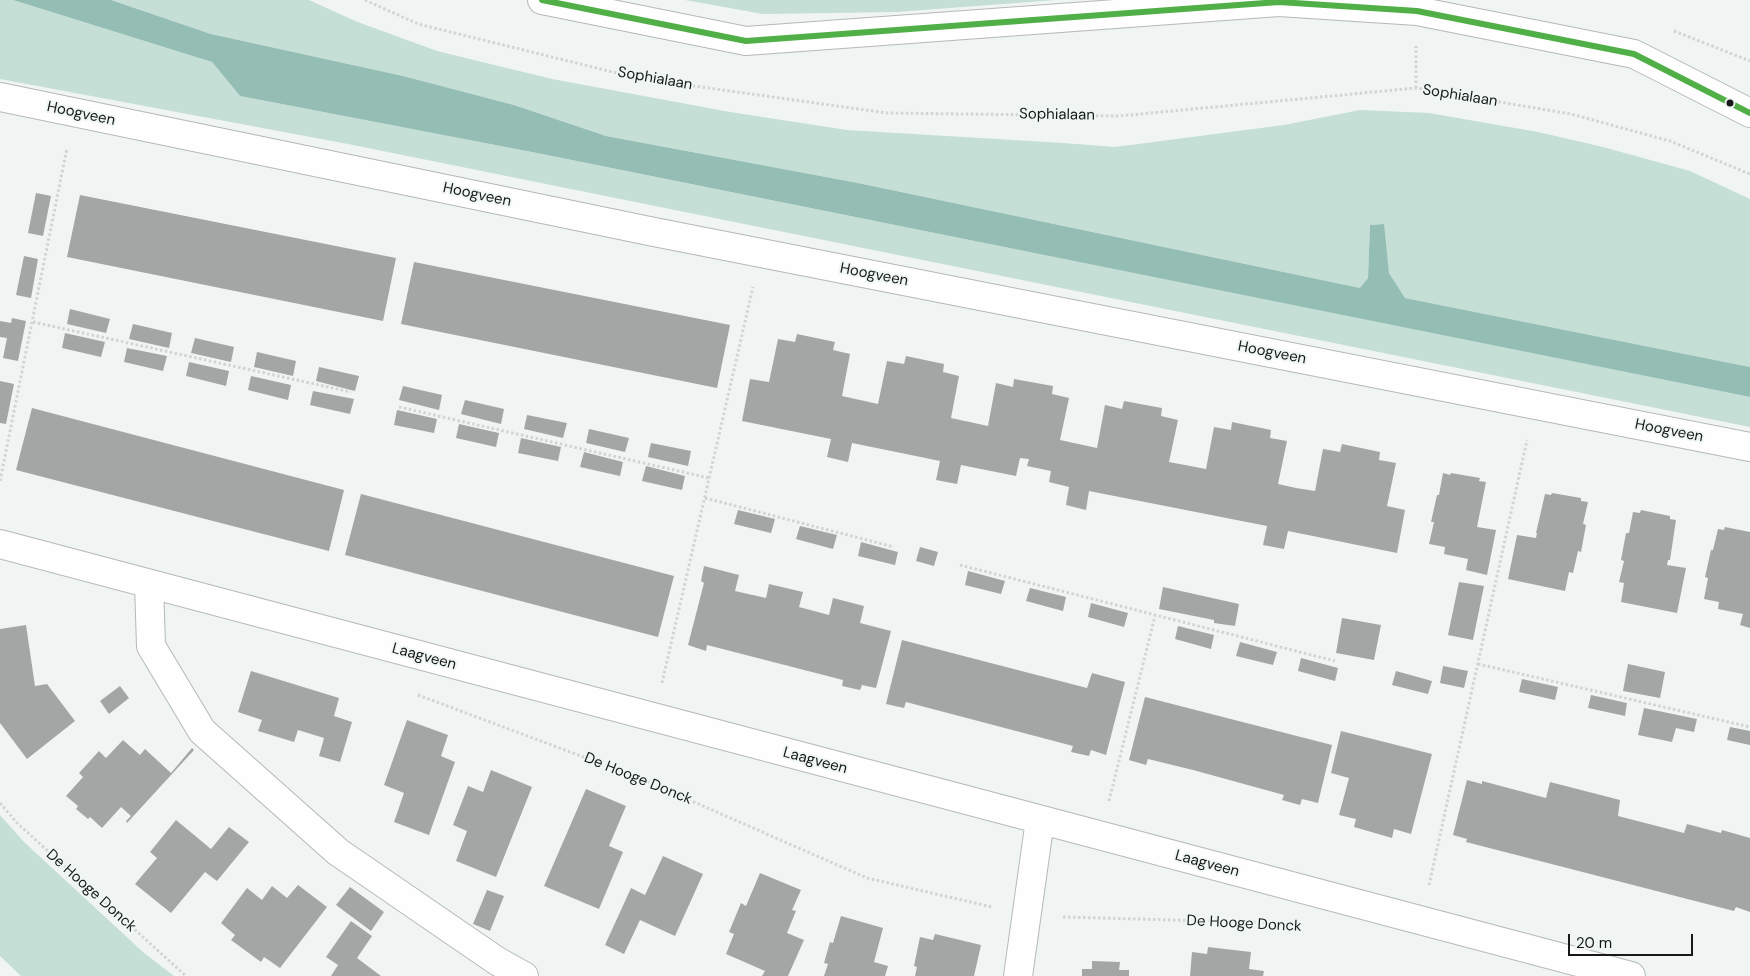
<!DOCTYPE html>
<html>
<head>
<meta charset="utf-8">
<style>
	body { margin:0 }
	#map { position:relative; width:1750px; height:976px; overflow:hidden; background:#f0f5f3; font-family:"DM Sans",sans-serif }
	canvas { display:block }
	.scale { position:absolute; left:1568px; top:934px; width:125px; height:22px; box-sizing:border-box; border:2px solid #171919; border-top:0; padding-left:6px; font-size:15px; line-height:18px; white-space:nowrap; color:#171919; -webkit-text-stroke:4px #eff6f4; paint-order:stroke }
</style>
</head>
<body>
<div id="map">
<canvas width="1750" height="976"></canvas>
<div class="scale">20 m</div>
</div>
<script>
const context = document.querySelector('canvas').getContext('2d');
context.lineJoin = 'round';
function paint(path, color) {
  context.fillStyle = color;
  context.fill(path, 'evenodd');
}
function toPath(rows) {
  const path = new Path2D();
  for (const r of rows) {
    path.moveTo(r[0], r[1]);
    for (let i = 2; i < r.length; i += 2) path.lineTo(r[i], r[i + 1]);
  }
  return path;
}
function strokePath(path, color, width, dash) {
  context.strokeStyle = color;
  context.lineWidth = width;
  context.lineCap = dash ? 'butt' : 'round';
  context.setLineDash(dash || []);
  context.stroke(path);
}
function drawText(font, color, halo, rows, align = 'center') {
  context.font = font + ' "DM Sans",sans-serif';
  context.lineWidth = 4;
  context.setLineDash([]);
  context.textBaseline = 'middle';
  context.strokeStyle = halo;
  context.fillStyle = color;
  for (const [text, x, y, turn = 0] of rows) {
    context.save();
    context.translate(x, y);
    context.rotate((+turn || 0) * Math.PI / 180);
    context.textAlign = isNaN(turn) ? turn : align;
    if (halo) context.strokeText(text, 0, 0);
    context.fillText(text, 0, 0);
    context.restore();
  }
}
const green = toPath([
	[0,0,13,0,212,62,240,96,537,153,1750,397,1750,427,348,144,0,79],
	[111,0,309,0,355,21,437,51,552,79,730,112,847,130,1063,143,1115,147,1284,125,1360,110,1429,113,1538,132,1603,147,1690,171,1750,199,1750,367,1405,298,1389,273,1383,224,1370,225,1368,278,1360,288,858,183,606,136,514,105,403,76,211,34],
	[685,0,1056,0,897,12,763,14],
	[0,815,24,842,143,952,174,976,21,976,0,956]
]);
const water = toPath([
	[13,0,111,0,211,34,403,76,514,105,606,136,858,183,1360,288,1368,278,1370,225,1384,224,1389,273,1405,298,1750,367,1750,397,537,153,240,96,212,62]
]);
const building = toPath([
	[36,193,51,196,43,236,28,233],
	[80,195,396,258,383,321,67,257],
	[24,256,38,259,31,298,16,295],
	[414,262,730,325,717,388,401,324],
	[70,309,110,319,106,333,67,324],
	[12,318,26,321,18,361,3,358,7,338,0,337,0,321,11,323],
	[133,324,172,333,169,348,129,339],
	[65,333,105,342,101,357,62,348],
	[797,334,835,342,833,350,850,354,842,396,878,404,887,361,904,364,906,356,944,364,943,372,959,376,951,418,988,426,996,383,1013,387,1014,379,1053,386,1052,394,1069,398,1060,440,1097,448,1105,405,1122,409,1124,401,1162,408,1161,416,1178,420,1169,462,1206,469,1214,427,1231,430,1232,422,1271,430,1270,438,1287,441,1278,484,1296,488,1315,491,1323,449,1340,452,1342,444,1380,452,1379,460,1396,463,1387,506,1405,510,1397,553,1288,531,1284,549,1263,545,1267,526,1089,491,1086,510,1066,505,1069,487,1049,482,1051,471,1027,466,1029,459,1020,458,1016,476,961,465,957,484,936,480,940,461,906,454,852,443,848,462,827,457,831,439,742,421,750,379,769,382,778,339,795,342],
	[195,338,234,347,231,362,191,353],
	[127,348,167,356,163,371,124,362],
	[257,352,296,361,293,376,254,367],
	[189,362,229,371,226,386,186,376],
	[319,367,359,376,355,391,316,381],
	[251,376,291,385,288,400,248,390],
	[0,381,14,384,6,424,0,423],
	[403,386,442,395,439,410,399,400],
	[313,391,354,399,350,414,310,405],
	[465,400,504,409,501,424,461,414],
	[32,408,344,490,329,551,16,470],
	[397,410,437,419,434,433,394,425],
	[527,415,567,423,563,438,524,429],
	[459,424,499,433,496,447,456,438],
	[589,429,629,438,625,452,586,443],
	[521,438,561,447,558,461,518,453],
	[651,443,691,451,688,466,648,457],
	[584,452,623,462,620,476,580,467],
	[646,466,685,476,682,490,642,481],
	[1443,473,1450,475,1451,473,1480,478,1479,481,1486,482,1477,527,1496,530,1487,575,1466,570,1468,559,1444,554,1445,547,1429,544,1434,522,1431,522,1437,495,1439,495],
	[1552,493,1581,498,1581,501,1588,502,1583,524,1586,525,1581,552,1578,551,1573,573,1569,572,1565,591,1508,579,1517,535,1536,538,1537,533,1536,533,1545,494,1551,495],
	[361,494,674,576,658,637,345,555],
	[738,510,775,519,771,533,734,524],
	[1641,510,1670,516,1670,519,1676,520,1670,560,1668,560,1667,565,1686,568,1677,613,1621,602,1624,583,1619,582,1624,561,1621,560,1626,533,1629,533,1633,512,1640,513],
	[800,526,837,535,833,549,796,539],
	[1725,527,1750,532,1750,628,1740,625,1743,614,1718,609,1719,602,1704,599,1708,578,1705,577,1711,550,1713,550,1718,529,1724,530],
	[861,542,898,552,895,565,858,556],
	[920,547,938,552,934,566,916,561],
	[704,566,739,575,735,591,766,598,769,584,803,592,799,607,829,615,833,598,864,606,860,623,891,631,876,688,862,685,860,690,842,686,843,680,707,645,706,651,688,645,704,583,701,581],
	[968,571,1005,581,1001,594,965,585],
	[1459,582,1484,586,1473,640,1448,635],
	[1163,587,1239,604,1235,626,1214,623,1214,620,1159,609],
	[1030,588,1066,597,1063,611,1026,601],
	[1091,603,1128,613,1124,627,1088,617],
	[1342,618,1381,625,1374,660,1336,653],
	[26,625,35,686,47,684,75,721,27,759,0,723,0,629],
	[1178,626,1214,635,1211,649,1175,639],
	[902,640,1087,688,1092,673,1125,682,1106,755,1091,750,1089,756,1071,752,1073,746,906,702,904,708,886,704],
	[1240,642,1277,652,1273,665,1236,656],
	[1301,658,1338,668,1335,681,1298,671],
	[1628,664,1665,672,1660,698,1623,691],
	[1443,666,1468,671,1464,688,1440,683],
	[251,671,339,698,334,716,352,722,340,762,319,756,324,738,298,730,294,742,258,731,262,720,238,712],
	[1396,671,1432,681,1428,694,1392,685],
	[1522,679,1558,687,1555,700,1519,692],
	[120,686,129,698,109,714,100,701],
	[1591,695,1627,703,1625,716,1588,708],
	[1145,697,1332,745,1318,803,1302,799,1300,805,1282,800,1284,795,1193,770,1148,759,1146,765,1129,760],
	[1644,708,1697,719,1694,732,1676,728,1672,742,1638,735],
	[407,720,448,735,441,756,455,762,429,835,394,822,404,793,384,785],
	[1730,727,1750,731,1750,745,1727,740],
	[1341,731,1432,754,1411,834,1394,829,1392,838,1354,827,1356,819,1339,815,1349,778,1331,773],
	[123,740,140,755,145,749,171,773,192,748,194,750,127,823,126,821,131,816,121,807,102,828,90,817,88,819,76,809,78,806,66,796,83,777,79,773,99,751,106,758],
	[491,770,532,787,496,877,456,861,467,831,453,825,468,786,483,792],
	[1467,780,1482,784,1482,781,1546,798,1550,782,1620,800,1618,816,1684,833,1687,824,1721,833,1722,830,1750,838,1750,912,1736,907,1734,911,1466,842,1467,839,1453,835],
	[586,789,626,806,609,846,623,852,599,909,544,886],
	[176,820,211,849,229,827,249,842,217,881,205,872,171,913,135,884,157,858,150,852],
	[663,856,703,874,675,936,640,920,624,954,605,945,631,888,645,895],
	[760,873,801,890,792,910,796,911,787,933,804,940,788,976,762,976,765,971,726,954,734,934,729,932,741,903,746,906],
	[298,885,327,907,280,968,264,957,261,962,231,940,235,935,221,923,247,888,262,900,272,886,287,898],
	[350,887,384,912,371,931,336,905],
	[487,890,504,896,490,931,473,924],
	[841,916,883,928,874,962,888,966,885,976,824,976,828,964,824,963,830,942,833,943],
	[351,921,372,936,357,958,381,976,331,976,338,965,326,957],
	[935,934,981,945,974,976,915,976,917,967,914,966,920,937,933,940],
	[1208,947,1251,952,1249,969,1264,971,1263,976,1190,976,1192,952,1207,954],
	[1092,961,1120,962,1119,970,1129,970,1129,976,1082,976,1082,969,1092,969]
]);
const path = toPath([
	[365,0,418,24,637,78,887,113,1119,116,1416,88,1571,114,1670,141,1750,174],
	[1674,31,1750,61],
	[1416,88,1416,46],
	[33,322,351,392],
	[399,407,709,478],
	[0,481,67,148],
	[705,498,894,547],
	[960,565,1335,661],
	[1478,664,1750,727],
	[662,683,753,287],
	[418,695,637,777,867,878,992,907],
	[1109,801,1155,616],
	[0,803,17,823,186,976],
	[1429,885,1527,440],
	[1063,917,1284,923]
]);
const minor = toPath([
	[542,0,746,41,1279,2,1417,11,1634,54,1750,113],
	[0,97,654,232,1750,447],
	[0,544,1631,976],
	[149,584,151,646,202,731,338,852,497,961,524,976],
	[1018,976,1040,820]
]);
const bus1 = toPath([
	[542,0,746,41,1279,2,1417,11,1634,54,1750,113]
]);
const markers = [
	[1730,103,4.5,"#171919"]
];
const streetNames = [
	["Sophialaan",655,79,10],
	["Sophialaan",1460,96,9],
	["Hoogveen",81,114,12],
	["Sophialaan",1057,115,1],
	["Hoogveen",477,195,12],
	["Hoogveen",874,275,11],
	["Hoogveen",1272,353,11],
	["Hoogveen",1669,431,11],
	["Laagveen",424,657,15],
	["Laagveen",815,761,15],
	["De Hooge Donck",638,779,22],
	["Laagveen",1207,864,15],
	["De Hooge Donck",91,891,42],
	["De Hooge Donck",1244,924,3]
];
paint(green, '#c5ded6');
paint(water, '#94beb3');
paint(building, '#a3a6a5');
strokePath(minor, '#b5b8b7', 30);
strokePath(path, '#d2d3d3', 3, [2.5, 2.5]);
strokePath(minor, '#fdfefd', 28);
strokePath(bus1, '#50af46', 6);
for (const [x, y, r, color] of markers) {
  const dot = new Path2D();
  dot.arc(x, y, r, 0, 2 * Math.PI);
  context.fillStyle = color;
  context.fill(dot);
  strokePath(dot, '#eff6f4', 2);
}
drawText('15px', '#171919', '#eff6f4', streetNames);
</script>
</body>
</html>
